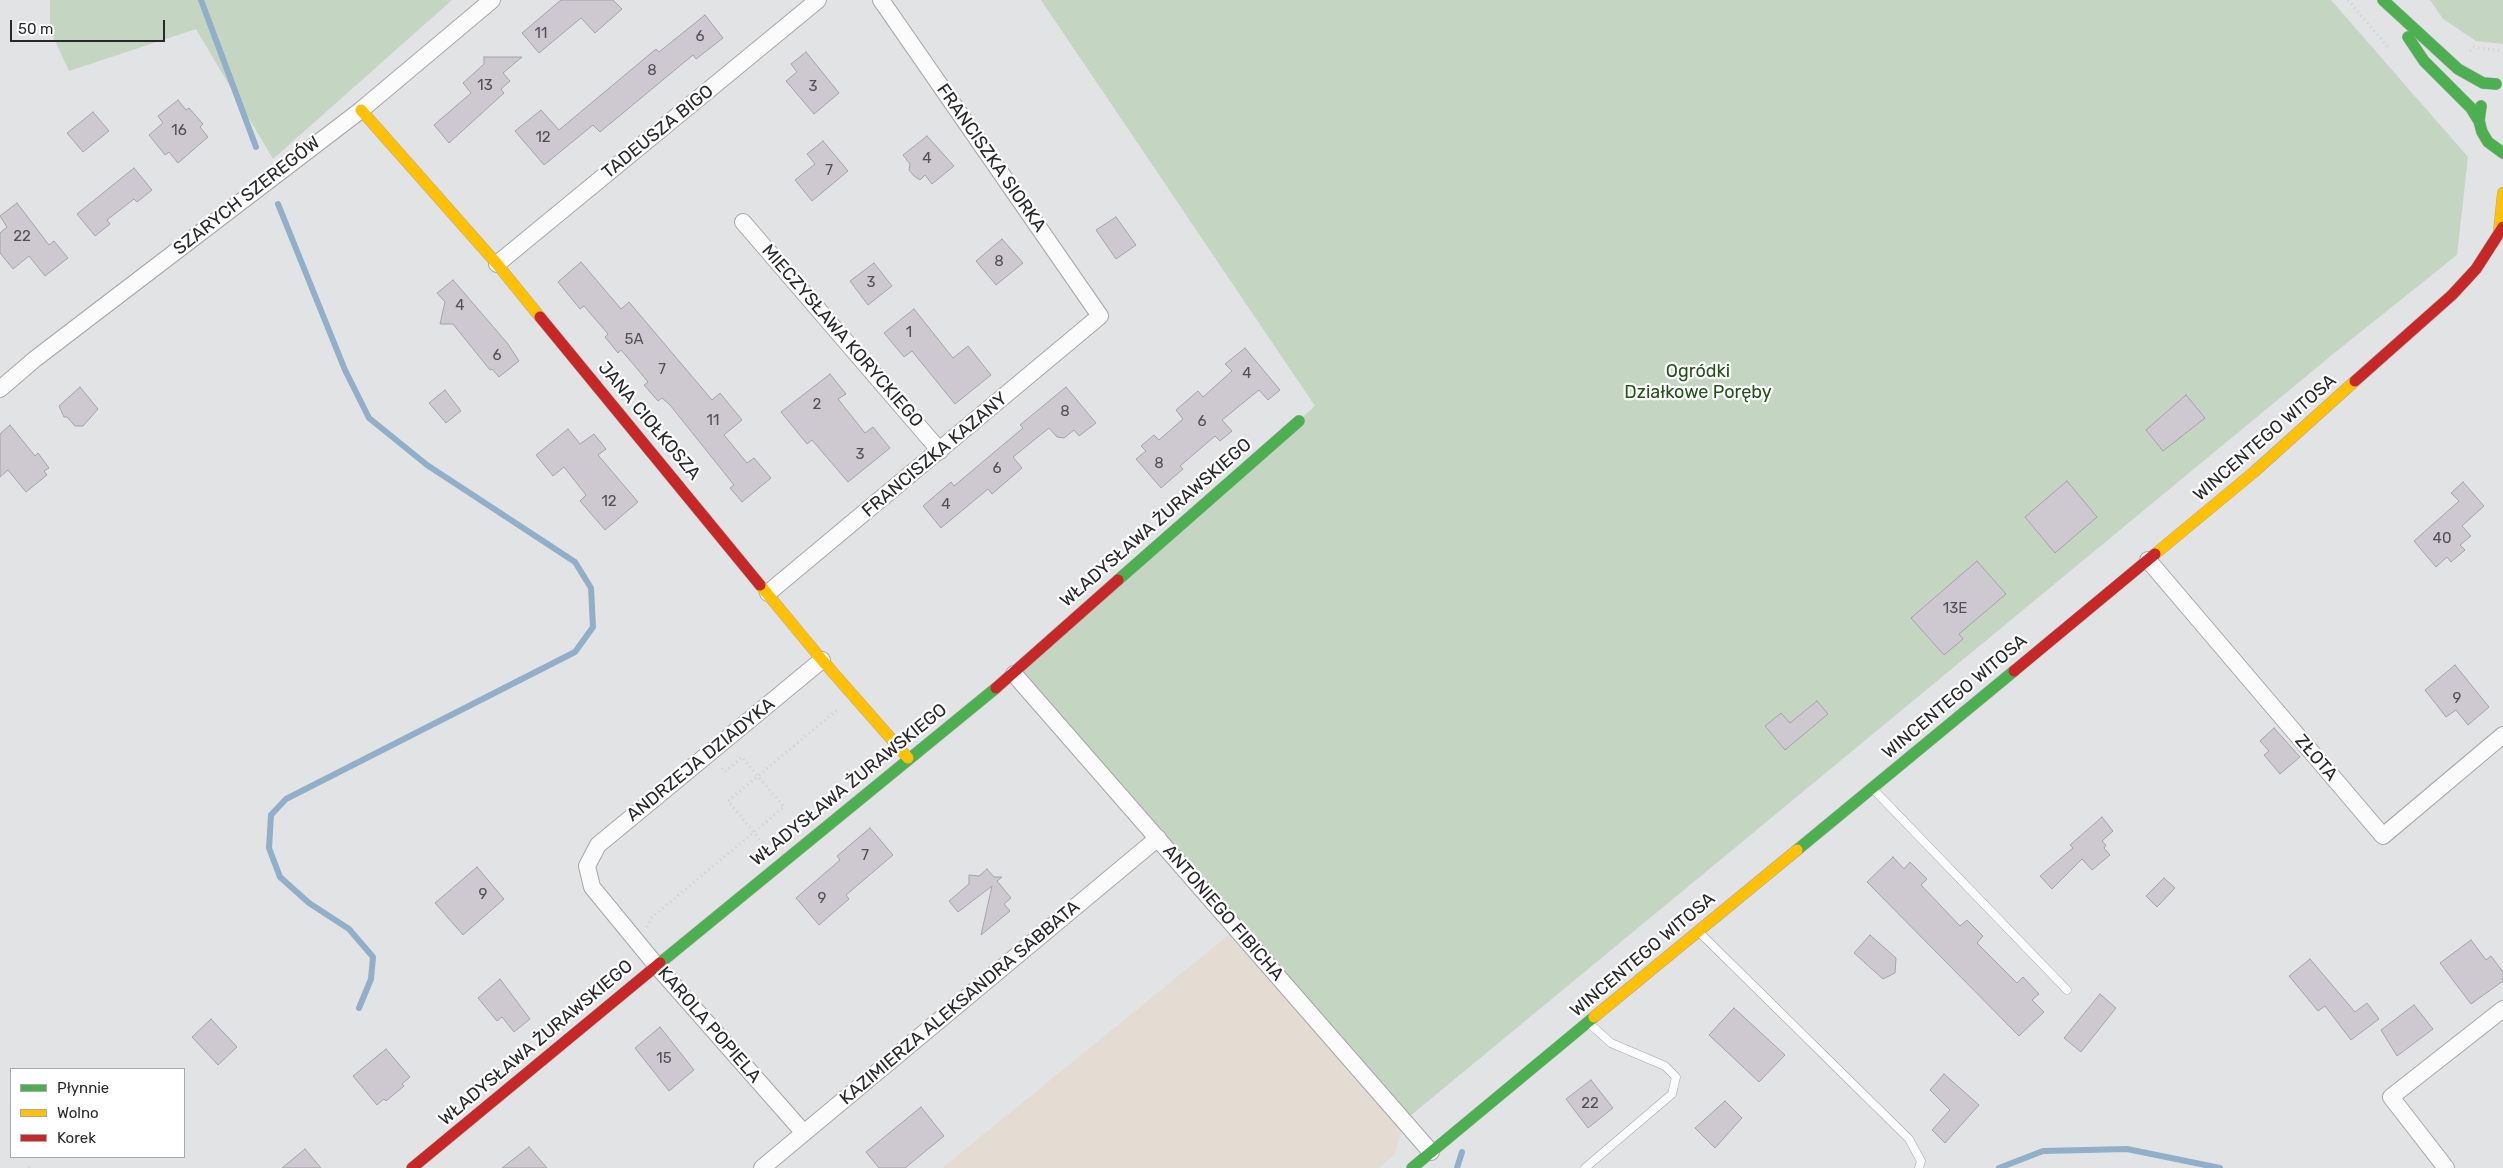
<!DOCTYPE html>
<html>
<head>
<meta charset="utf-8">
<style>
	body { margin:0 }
	#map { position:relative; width:2503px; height:1168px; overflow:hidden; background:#e2e3e5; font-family:Rubik,sans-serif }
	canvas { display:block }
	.legend { position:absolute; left:10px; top:1068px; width:175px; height:90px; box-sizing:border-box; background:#fff; border:1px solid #a9a9aa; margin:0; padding:6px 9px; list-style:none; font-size:15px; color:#28282a }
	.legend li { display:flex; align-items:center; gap:10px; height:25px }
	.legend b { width:25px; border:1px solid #a9a9aa }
	.scale { position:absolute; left:10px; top:20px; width:155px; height:22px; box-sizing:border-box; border:2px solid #28282a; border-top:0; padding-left:6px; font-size:15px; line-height:18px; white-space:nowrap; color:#28282a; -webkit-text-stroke:4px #fff; paint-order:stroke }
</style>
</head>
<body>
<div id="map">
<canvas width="2503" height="1168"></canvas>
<ul class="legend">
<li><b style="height:6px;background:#4caf50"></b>Płynnie</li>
<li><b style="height:6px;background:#ffc107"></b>Wolno</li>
<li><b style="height:6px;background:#c62828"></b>Korek</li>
</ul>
<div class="scale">50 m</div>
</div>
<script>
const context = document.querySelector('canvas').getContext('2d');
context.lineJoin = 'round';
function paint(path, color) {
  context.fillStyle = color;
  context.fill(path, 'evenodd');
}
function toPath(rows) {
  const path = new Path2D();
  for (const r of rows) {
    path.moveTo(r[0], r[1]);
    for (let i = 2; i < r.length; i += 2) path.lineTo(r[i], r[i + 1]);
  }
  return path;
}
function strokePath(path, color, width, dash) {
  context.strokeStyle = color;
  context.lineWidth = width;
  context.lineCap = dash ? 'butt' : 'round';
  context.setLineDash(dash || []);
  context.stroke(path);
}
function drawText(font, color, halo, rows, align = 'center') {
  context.font = font + ' Rubik,sans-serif';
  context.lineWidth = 4.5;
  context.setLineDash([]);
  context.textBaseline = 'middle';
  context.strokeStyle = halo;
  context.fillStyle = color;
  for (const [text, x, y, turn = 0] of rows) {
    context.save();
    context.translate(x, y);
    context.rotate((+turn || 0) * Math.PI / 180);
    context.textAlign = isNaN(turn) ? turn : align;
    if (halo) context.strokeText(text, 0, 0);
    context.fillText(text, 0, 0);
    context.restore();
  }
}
const industrial = toPath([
	[1236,929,1404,1121,1395,1154,1379,1168,942,1168]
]);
const green = toPath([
	[50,0,452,0,273,159,196,29,69,71,50,30],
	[1041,0,2331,0,2468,157,2457,255,2338,350,1404,1121,1014,674,1315,406],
	[2430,0,2503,0,2503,44,2476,41,2443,19]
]);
const stream = toPath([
	[201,0,256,147],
	[278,204,345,370,369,418,427,465,575,562,591,588,593,627,575,652,286,799,271,815,269,848,280,877,309,903,349,929,373,957,371,979,359,1008],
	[1457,1168,1462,1152],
	[1999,1168,2043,1151,2127,1149,2220,1168]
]);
const building = toPath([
	[561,0,613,0,622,9,595,33,581,18,539,53,522,33,561,0],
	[705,15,723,38,696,59,693,55,600,132,593,125,544,165,515,131,541,110,559,130,656,49,659,52,705,15],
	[806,52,839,93,814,114,786,81,797,72,791,64,806,52],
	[484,57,522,57,503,73,510,81,501,89,504,93,449,143,434,125,471,93,463,83,484,64,484,57],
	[178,100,186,110,189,108,203,124,200,127,208,137,178,163,169,152,165,155,149,135,163,123,158,116,178,100],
	[93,112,109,131,83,152,67,133,93,112],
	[927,136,954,166,932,184,925,175,920,180,914,176,909,170,910,164,903,155,927,136],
	[823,141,848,171,812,201,795,180,815,164,807,154,823,141],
	[134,168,152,190,137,202,134,199,107,220,110,224,95,236,77,214,134,168],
	[17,203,49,245,54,241,68,258,45,276,29,256,13,269,0,253,0,233,7,227,0,216,17,203],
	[1116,217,1136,245,1116,259,1096,230,1116,217],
	[1002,239,1023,263,996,285,976,261,1002,239],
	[581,262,621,309,629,302,712,400,720,393,742,420,724,435,747,463,754,458,771,478,742,502,730,488,734,485,670,405,662,398,658,401,644,385,648,382,634,365,621,350,618,353,605,337,608,334,584,306,580,309,558,282,581,262],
	[874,263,892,286,868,305,850,281,874,263],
	[453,280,508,344,519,361,499,377,492,369,490,370,453,324,440,324,445,302,437,293,453,280],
	[914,309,953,358,968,346,991,375,955,404,912,351,904,357,884,333,914,309],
	[1245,348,1280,390,1268,400,1259,390,1222,420,1232,431,1220,441,1215,436,1180,466,1183,469,1161,488,1136,459,1146,451,1141,446,1154,435,1159,440,1183,419,1176,410,1198,391,1203,397,1232,371,1225,364,1245,348],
	[830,374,846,394,838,399,865,433,873,427,890,448,848,482,812,440,807,444,781,412,830,374],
	[80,387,98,409,83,426,75,426,67,417,64,417,59,406,80,387],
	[1066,387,1096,423,1079,436,1074,430,1064,438,1057,437,1049,428,1013,457,1022,468,992,494,988,489,941,528,923,506,951,482,954,486,1023,428,1020,425,1066,387],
	[445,390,461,411,446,423,429,403,445,390],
	[2186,395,2205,418,2163,451,2146,430,2186,395],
	[10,425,35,456,38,453,49,468,44,471,47,475,26,492,8,470,0,477,0,434,10,425],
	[568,429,580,444,594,434,606,449,598,455,638,502,605,530,580,501,586,495,564,467,553,476,536,455,568,429],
	[2067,481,2097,517,2055,553,2025,517,2067,481],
	[2463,482,2484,506,2462,526,2471,536,2460,545,2465,550,2451,562,2447,557,2436,567,2414,541,2459,501,2451,493,2463,482],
	[1977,561,2006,594,1959,634,1963,639,1944,655,1911,618,1977,561],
	[2455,665,2489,707,2468,725,2456,710,2446,717,2425,690,2455,665],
	[1817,701,1828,714,1785,750,1765,726,1781,713,1790,723,1817,701],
	[2274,728,2300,757,2280,774,2264,755,2269,751,2260,741,2274,728],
	[2102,817,2113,831,2102,841,2106,845,2104,848,2110,855,2092,870,2082,859,2052,889,2040,876,2073,848,2070,845,2102,817],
	[870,828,893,855,846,895,849,899,819,925,796,898,840,860,837,856,870,828],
	[1893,857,1904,869,1910,862,1927,879,1921,885,1960,926,1967,920,1983,936,1977,943,2017,983,2023,977,2039,994,2032,1000,2044,1012,2019,1036,1867,882,1893,857],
	[477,867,504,899,463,935,435,903,477,867],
	[987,869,994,877,1002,877,997,881,1011,898,1004,904,1010,911,981,935,992,886,958,912,949,901,969,884,969,875,979,876,987,869],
	[2164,878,2175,888,2157,907,2146,896,2164,878],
	[1870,935,1896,958,1895,973,1883,979,1854,953,1870,935],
	[2471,940,2486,960,2491,956,2503,972,2503,981,2471,1004,2440,963,2471,940],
	[2310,959,2355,1012,2367,1003,2379,1019,2351,1040,2325,1006,2318,1011,2289,976,2310,959],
	[500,979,530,1019,514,1032,502,1017,497,1021,478,998,500,979],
	[2100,994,2116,1008,2081,1052,2064,1038,2100,994],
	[2414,1005,2433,1029,2397,1056,2381,1030,2414,1005],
	[1734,1008,1785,1055,1759,1082,1709,1035,1734,1008],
	[211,1019,237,1047,218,1065,192,1037,211,1019],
	[660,1027,694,1070,669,1091,635,1048,660,1027],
	[386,1049,410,1077,402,1084,404,1086,386,1101,384,1099,377,1105,353,1076,386,1049],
	[1944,1074,1979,1105,1945,1143,1932,1130,1950,1110,1930,1090,1944,1074],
	[1591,1080,1613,1108,1588,1128,1566,1099,1591,1080],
	[1725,1101,1742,1118,1715,1148,1695,1128,1725,1101],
	[921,1107,944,1136,905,1168,879,1168,866,1152,921,1107],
	[529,1147,547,1168,502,1168,529,1147],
	[305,1149,321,1168,282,1168,305,1149]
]);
const path = toPath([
	[2348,0,2388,47],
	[2470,51,2474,47,2503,51],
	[766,847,728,801,837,710],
	[647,927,651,918,784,807,742,757,725,772,721,767],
	[29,1167,30,1168]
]);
const lane = toPath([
	[1874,790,2067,990],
	[1700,933,1909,1139,1921,1161,1919,1168],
	[1585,1168,1672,1094,1676,1077,1665,1066,1611,1043,1590,1024]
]);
const street = toPath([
	[743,222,940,451],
	[497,264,818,0],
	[0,389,35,359,361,110,492,0],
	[2148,560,2383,836,2503,735],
	[768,593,1100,316,881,0],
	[1014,674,1431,1152],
	[804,1133,656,965,592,887,587,866,598,845,822,660],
	[762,1168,1158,838],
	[2446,1168,2391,1097,2503,1009]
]);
const fast = toPath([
	[2383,0,2458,69,2483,83,2496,84],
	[2408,37,2424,61,2471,108,2479,121],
	[2481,106,2479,121,2482,132,2488,142,2503,153],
	[1118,580,1299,421],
	[1797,850,2014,671],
	[660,963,996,688],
	[1412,1168,1594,1017]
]);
const slow = toPath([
	[361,110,497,264,540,317],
	[2499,232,2503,193],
	[2155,554,2254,472,2355,381],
	[760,585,822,660,908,758],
	[1594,1017,1797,850]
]);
const jam = toPath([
	[540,317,760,585],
	[2355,381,2452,295,2476,269,2503,227],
	[2014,671,2155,554],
	[996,688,1118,580],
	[412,1168,660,963]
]);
const numberNames = [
	["11",541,34],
	["6",700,37],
	["8",652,71],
	["13",485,86],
	["3",813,87],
	["16",179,131],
	["12",543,138],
	["4",927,159],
	["7",829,171],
	["22",22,237],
	["8",999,262],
	["3",871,283],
	["4",460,306],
	["1",909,333],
	["5A",634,340],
	["6",497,356],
	["7",662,370],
	["4",1247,374],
	["2",817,405],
	["8",1065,412],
	["11",713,421],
	["6",1202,422],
	["3",860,455],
	["8",1159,464],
	["6",997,469],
	["12",609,502],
	["4",946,505],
	["40",2442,539],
	["13E",1955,609],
	["9",2457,699],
	["7",865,856],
	["9",483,895],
	["9",822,899],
	["15",664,1059],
	["22",1590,1104]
];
const streetNames = [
	["TADEUSZA BIGO",658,132,-39],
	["FRANCISZKA SIORKA",991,158,55],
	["SZARYCH SZEREGÓW",247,196,-38],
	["MIECZYSŁAWA KORYCKIEGO",842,336,49],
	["JANA CIOŁKOSZA",649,421,50],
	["WINCENTEGO WITOSA",2265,438,-41],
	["FRANCISZKA KAZANY",935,455,-40],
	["WŁADYSŁAWA ŻURAWSKIEGO",1156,523,-41],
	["WINCENTEGO WITOSA",1955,697,-40],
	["ZŁOTA",2316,758,49],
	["ANDRZEJA DZIADYKA",701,760,-39],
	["WŁADYSŁAWA ŻURAWSKIEGO",849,785,-39],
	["ANTONIEGO FIBICHA",1223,913,49],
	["WINCENTEGO WITOSA",1643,955,-40],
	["KAZIMIERZA ALEKSANDRA SABBATA",960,1003,-40],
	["KAROLA POPIELA",709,1025,49],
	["WŁADYSŁAWA ŻURAWSKIEGO",536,1043,-40]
];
const parkNames = [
	["Ogródki",1698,372],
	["Działkowe Poręby",1698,393]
];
paint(industrial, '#e4dcd2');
paint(green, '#c4d5c1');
strokePath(stream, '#91afc8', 6);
paint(building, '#cec8d1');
strokePath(building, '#a4a4a5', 1);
strokePath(lane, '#a7a7a8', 9);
strokePath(street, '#a7a7a8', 18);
strokePath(fast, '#a7a7a8', 12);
strokePath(slow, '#a7a7a8', 12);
strokePath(jam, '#a7a7a8', 12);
strokePath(path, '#cfcfd1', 3, [1, 4]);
strokePath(lane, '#fbfbfb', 8);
strokePath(street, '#fbfbfb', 16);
strokePath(fast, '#4caf50', 11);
strokePath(slow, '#ffc107', 11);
strokePath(jam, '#c62828', 11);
drawText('15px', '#525054', null, numberNames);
drawText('18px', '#28282a', '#fff', streetNames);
drawText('18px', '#235119', '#fff', parkNames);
</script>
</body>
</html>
